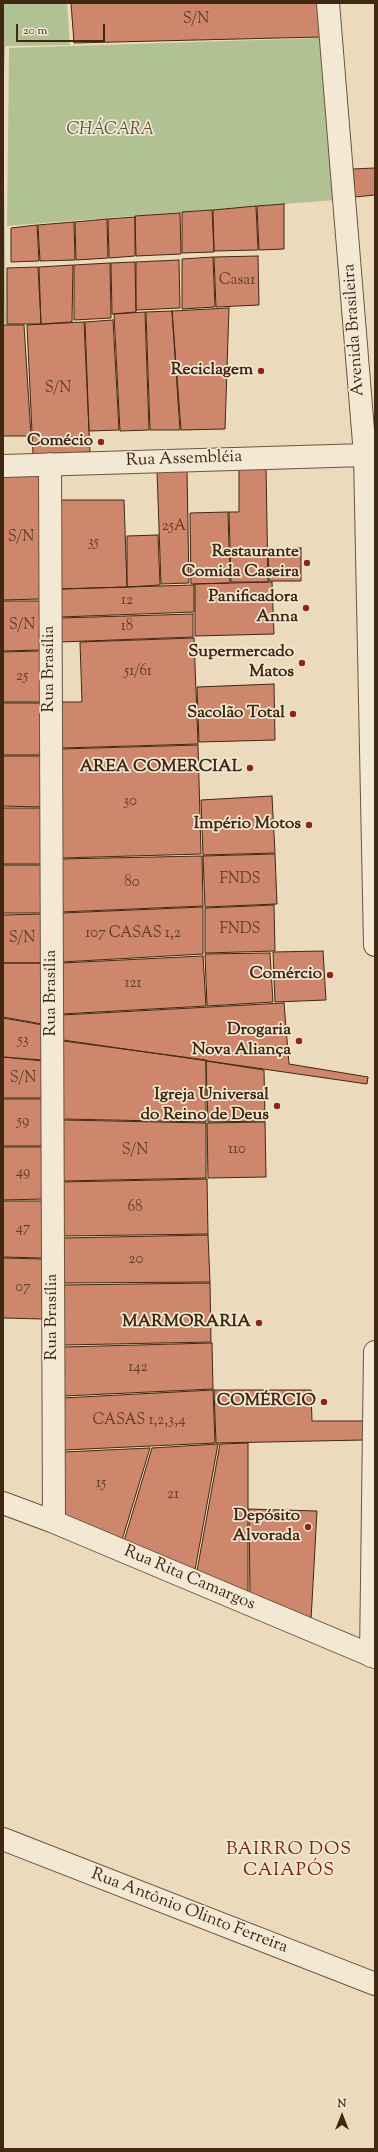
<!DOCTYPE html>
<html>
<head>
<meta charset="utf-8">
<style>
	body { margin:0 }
	#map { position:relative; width:378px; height:2152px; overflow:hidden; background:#ebdbbc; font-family:"Sorts Mill Goudy",serif }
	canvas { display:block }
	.frame { position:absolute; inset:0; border:4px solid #412812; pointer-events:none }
	.north { position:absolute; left:322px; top:2096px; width:40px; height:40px; -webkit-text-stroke:3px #f2e8d3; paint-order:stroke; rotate:0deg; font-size:11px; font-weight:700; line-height:16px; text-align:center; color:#412812 }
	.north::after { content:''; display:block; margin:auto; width:14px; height:18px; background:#412812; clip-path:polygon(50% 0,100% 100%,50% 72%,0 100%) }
	.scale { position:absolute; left:16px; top:24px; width:89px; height:18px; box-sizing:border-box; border:2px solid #412812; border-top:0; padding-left:5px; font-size:12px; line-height:14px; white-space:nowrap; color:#412812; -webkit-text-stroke:3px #f2e8d3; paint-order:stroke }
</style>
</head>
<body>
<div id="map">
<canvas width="378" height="2152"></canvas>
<div class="frame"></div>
<div class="north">N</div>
<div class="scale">20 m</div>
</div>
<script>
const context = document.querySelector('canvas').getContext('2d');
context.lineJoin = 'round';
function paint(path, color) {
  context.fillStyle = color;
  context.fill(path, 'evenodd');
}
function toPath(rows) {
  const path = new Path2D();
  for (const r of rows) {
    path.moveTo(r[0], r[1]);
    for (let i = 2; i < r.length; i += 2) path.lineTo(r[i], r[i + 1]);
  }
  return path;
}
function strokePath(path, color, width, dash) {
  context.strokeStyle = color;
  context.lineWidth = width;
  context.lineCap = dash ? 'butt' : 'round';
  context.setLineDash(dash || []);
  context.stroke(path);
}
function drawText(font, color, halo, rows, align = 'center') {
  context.font = font + ' "Sorts Mill Goudy",serif';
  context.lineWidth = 3.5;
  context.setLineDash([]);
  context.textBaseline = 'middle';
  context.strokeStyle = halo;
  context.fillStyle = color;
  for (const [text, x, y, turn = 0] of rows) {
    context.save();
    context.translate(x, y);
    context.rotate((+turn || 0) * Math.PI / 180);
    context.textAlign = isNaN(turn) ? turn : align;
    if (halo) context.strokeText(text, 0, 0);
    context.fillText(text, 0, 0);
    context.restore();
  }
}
const green = toPath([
	[3,3,67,3,70,45,5,46,3,103],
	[320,38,335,200,7,226,9,48],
	[3,106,6,323,3,324]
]);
const building = toPath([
	[71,3,318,3,320,37,74,43,71,3],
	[375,168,375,195,355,197,353,169,375,168],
	[284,204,284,249,259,250,257,206,284,204],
	[256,206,258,250,214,251,213,210,256,206],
	[212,210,214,252,182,253,182,212,212,210],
	[180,213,181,254,136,256,135,216,180,213],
	[135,217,135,256,109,258,108,219,135,217],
	[107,219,108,258,76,260,75,222,107,219],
	[74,222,75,260,40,261,38,225,74,222],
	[37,225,39,261,11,262,11,228,37,225],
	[258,256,259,305,216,307,214,257,258,256],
	[213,257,215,307,182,309,182,259,213,257],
	[179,260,180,308,136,310,136,262,179,260],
	[135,262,136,312,112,314,111,263,135,262],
	[110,263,111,318,74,320,74,265,110,263],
	[73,265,72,322,41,324,39,267,73,265],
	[38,267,41,324,7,324,7,268,38,267],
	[229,308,225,429,181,430,172,311,229,308],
	[172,311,180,430,150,430,146,312,172,311],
	[145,312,149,430,120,431,114,314,145,312],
	[113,320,119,430,89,431,85,322,113,320],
	[84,322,90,452,33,454,27,325,84,322],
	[3,325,24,325,31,436,3,436,3,325],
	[266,467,268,582,231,582,229,512,239,512,239,469,266,467],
	[187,470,189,583,161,584,157,471,187,470],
	[40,475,40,599,3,600,3,476,40,475],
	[60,500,124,500,127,587,60,589,60,500],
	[228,512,230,583,191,584,190,513,228,512],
	[158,535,160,585,127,587,127,536,158,535],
	[301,548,301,581,269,581,268,549,301,548],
	[272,582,274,634,195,636,195,584,272,582],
	[194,585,194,612,60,617,60,589,194,585],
	[3,601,40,601,40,650,3,651,3,601],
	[193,614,193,637,60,642,60,618,193,614],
	[194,638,198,744,61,748,61,702,82,702,80,642,194,638],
	[40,651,40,702,3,702,3,652,40,651],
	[274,684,275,740,199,742,197,687,274,684],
	[3,703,40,703,41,755,3,755,3,703],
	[198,745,201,854,61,858,61,749,198,745],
	[3,756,41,756,42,807,3,806,3,756],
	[272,796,275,853,203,855,201,800,272,796],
	[3,808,42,808,42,864,3,864,3,808],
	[275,854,277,904,205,907,203,856,275,854],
	[202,856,203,906,61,912,61,859,202,856],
	[3,865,42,865,42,913,3,913,3,865],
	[274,905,275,951,205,953,205,908,274,905],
	[203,907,203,954,62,962,62,913,203,907],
	[42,914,41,963,3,963,3,915,42,914],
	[323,951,326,1000,275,1002,273,952,323,951],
	[270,953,273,1002,207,1006,205,954,270,953],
	[203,956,206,1006,62,1014,62,963,203,956],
	[3,963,41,963,42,1024,3,1017,3,963],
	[284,1003,289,1064,368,1077,367,1084,63,1040,62,1015,284,1003],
	[3,1018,43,1025,42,1060,3,1057,3,1018],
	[63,1041,206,1060,206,1122,63,1119,63,1041],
	[3,1057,43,1061,42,1098,3,1098,3,1057],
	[206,1061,264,1070,265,1121,208,1122,206,1061],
	[3,1099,43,1099,43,1146,3,1146,3,1099],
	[63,1120,206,1123,206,1178,63,1181,63,1120],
	[265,1122,266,1177,208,1178,207,1123,265,1122],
	[3,1147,43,1147,43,1199,3,1200,3,1147],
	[207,1179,208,1234,63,1236,62,1182,207,1179],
	[3,1201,43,1201,43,1258,3,1257,3,1201],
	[208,1235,210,1282,64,1283,63,1238,208,1235],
	[3,1258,43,1259,43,1319,3,1318,3,1258],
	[210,1283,211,1342,64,1345,64,1285,210,1283],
	[212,1343,213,1389,64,1396,64,1347,212,1343],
	[213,1390,215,1443,64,1450,63,1398,213,1390],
	[214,1390,311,1390,312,1421,364,1421,364,1440,216,1443,214,1390],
	[248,1443,248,1594,197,1571,220,1444,248,1443],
	[218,1444,195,1570,124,1541,152,1448,218,1444],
	[150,1448,122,1540,64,1516,64,1452,150,1448],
	[249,1509,317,1511,311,1620,250,1595,249,1509]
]);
const minor = toPath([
	[328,3,365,455,375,945],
	[50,464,54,1522],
	[3,466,365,455],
	[3,1503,54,1522,375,1657],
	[371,1656,375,1352],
	[3,1839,375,1984]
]);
const markers = [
	[261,371,4,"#8f2418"],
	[101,442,4,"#8f2418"],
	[307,563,4,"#8f2418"],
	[306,608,4,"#8f2418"],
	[302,663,4,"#8f2418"],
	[293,714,4,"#8f2418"],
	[250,768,4,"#8f2418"],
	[309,825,4,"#8f2418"],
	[330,975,4,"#8f2418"],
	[299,1041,4,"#8f2418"],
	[277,1106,4,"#8f2418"],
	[259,1323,4,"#8f2418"],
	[324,1402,4,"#8f2418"],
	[308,1527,4,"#8f2418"]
];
const numberNames = [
	["S/N",196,20],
	["Casa1",237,281],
	["S/N",58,389],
	["25A",174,527],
	["S/N",21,538],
	["35",93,543],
	["12",127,601],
	["S/N",22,626],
	["18",127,627],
	["51/61",138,672],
	["25",22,677],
	["30",130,802],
	["FNDS",240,880],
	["80",132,883],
	["FNDS",240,930],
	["107 CASAS 1,2",133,934],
	["S/N",22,939],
	["121",133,984],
	["53",23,1041],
	["S/N",23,1079],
	["59",23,1122],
	["110",237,1150],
	["S/N",135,1151],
	["49",23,1173],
	["68",135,1208],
	["47",23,1229],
	["20",136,1260],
	["07",23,1288],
	["142",138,1368],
	["CASAS 1,2,3,4",139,1421],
	["15",101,1484],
	["21",173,1495]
];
const parkNames = [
	["CHÁCARA",110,131]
];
const streetNames = [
	["Avenida Brasileira",355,330,-94],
	["Rua Assembléia",184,460,-2],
	["Rua Brasília",50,669,-90],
	["Rua Brasília",52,993,-90],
	["Rua Brasília",53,1317,-90],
	["Rua Rita Camargos",189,1579,23],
	["Rua Antônio Olinto Ferreira",189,1912,21]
];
const poiNames = [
	["Reciclagem",253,371],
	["Comécio",93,442],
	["Restaurante",299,553],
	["Comida Caseira",299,573],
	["Panificadora",298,598],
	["Anna",298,618],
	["Supermercado",294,653],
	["Matos",294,673],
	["Sacolão Total",285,714],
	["AREA COMERCIAL",242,768],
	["Império Motos",301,825],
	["Comércio",322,975],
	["Drogaria",291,1031],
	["Nova Aliança",291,1051],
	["Igreja Universal",269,1096],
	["do Reino de Deus",269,1116],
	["MARMORARIA",251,1323],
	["COMÉRCIO",316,1402],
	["Depósito",300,1517],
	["Alvorada",300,1537]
];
const neighbourhoodNames = [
	["BAIRRO DOS",289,1851],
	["CAIAPÓS",289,1872]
];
paint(green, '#b2c194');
paint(building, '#ce866c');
strokePath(building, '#412812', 1);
strokePath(minor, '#6c553c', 24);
strokePath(minor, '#f2e8d3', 22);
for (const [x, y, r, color] of markers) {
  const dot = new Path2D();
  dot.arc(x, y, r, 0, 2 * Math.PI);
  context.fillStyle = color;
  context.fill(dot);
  strokePath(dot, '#f2e8d3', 1.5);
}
drawText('15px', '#644028', null, numberNames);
drawText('italic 17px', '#5d4e32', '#f2e8d3', parkNames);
drawText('17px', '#412812', '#f2e8d3', streetNames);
drawText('bold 17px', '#412812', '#f2e8d3', poiNames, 'right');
context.letterSpacing = '1px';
drawText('18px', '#7a1f14', '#f2e8d3', neighbourhoodNames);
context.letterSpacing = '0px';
</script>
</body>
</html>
